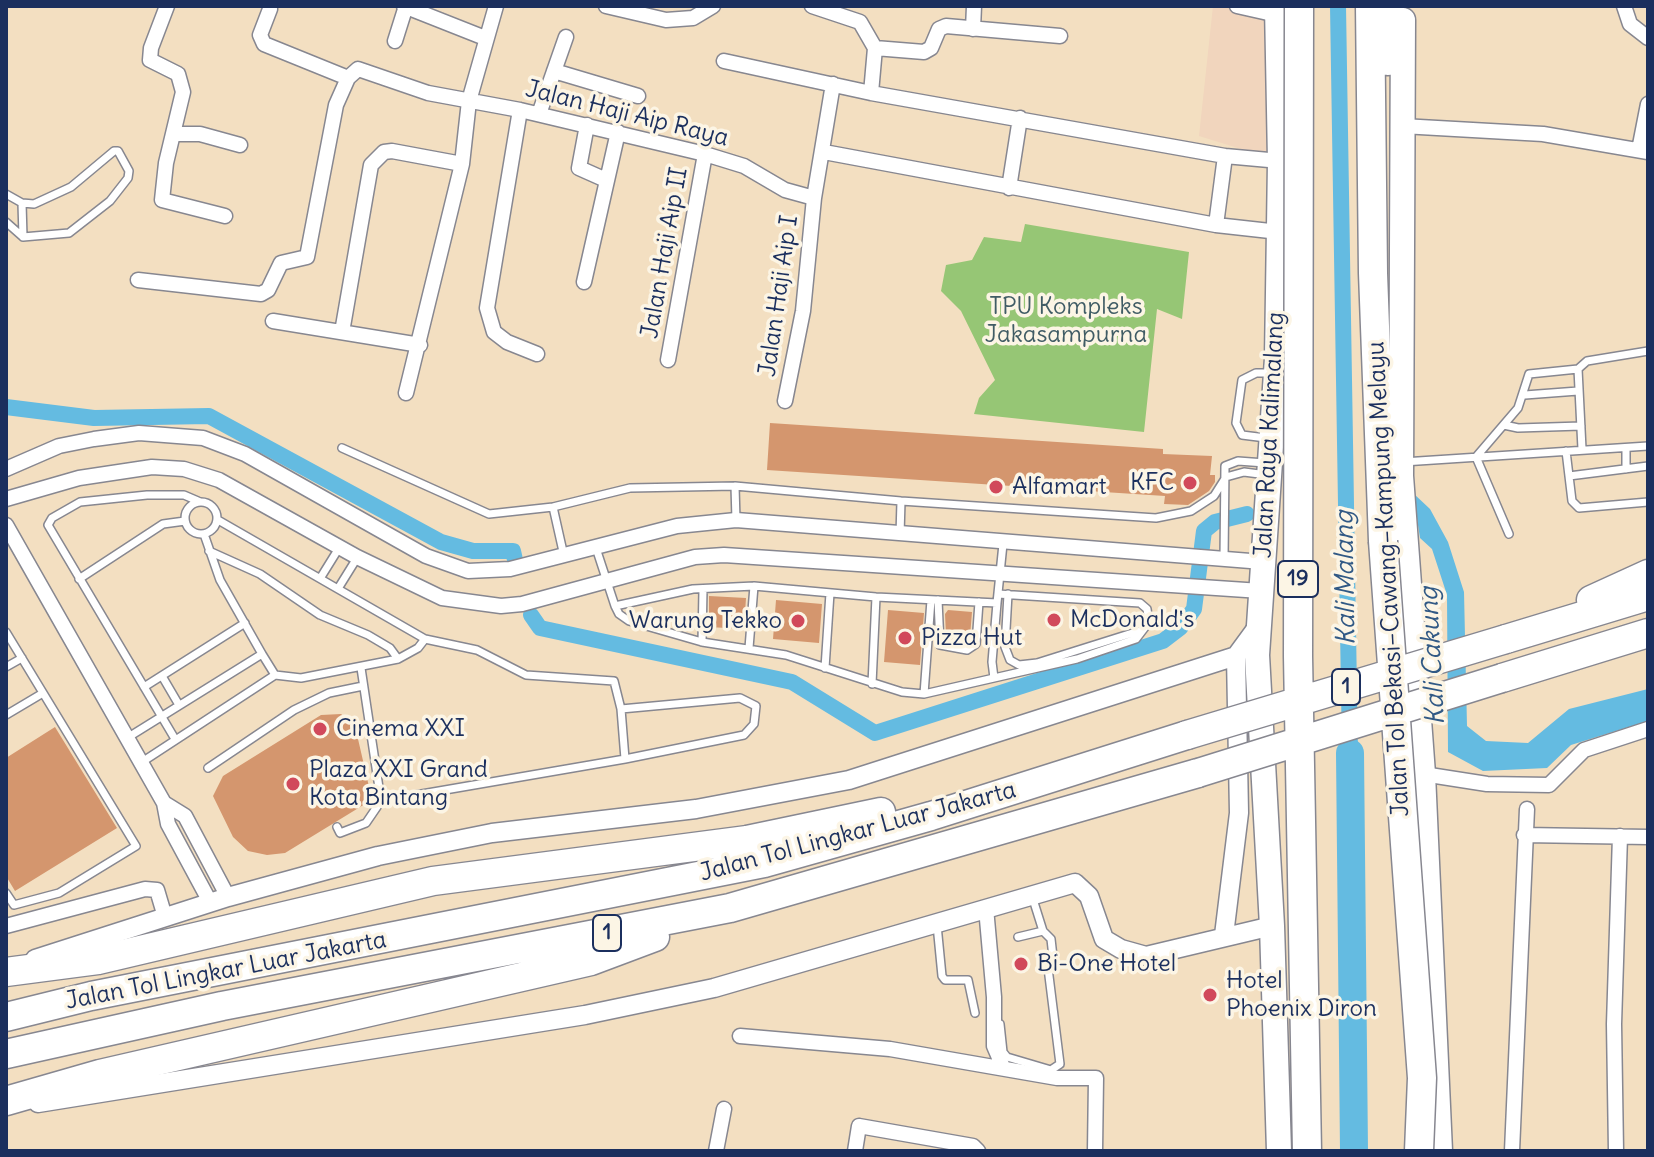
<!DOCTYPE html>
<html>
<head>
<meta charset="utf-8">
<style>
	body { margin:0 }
	#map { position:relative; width:1654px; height:1157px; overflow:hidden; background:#f3dfc1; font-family:Delius,sans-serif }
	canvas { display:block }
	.frame { position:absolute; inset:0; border:8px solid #1b2f5e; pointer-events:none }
</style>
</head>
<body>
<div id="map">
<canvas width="1654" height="1157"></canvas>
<div class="frame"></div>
</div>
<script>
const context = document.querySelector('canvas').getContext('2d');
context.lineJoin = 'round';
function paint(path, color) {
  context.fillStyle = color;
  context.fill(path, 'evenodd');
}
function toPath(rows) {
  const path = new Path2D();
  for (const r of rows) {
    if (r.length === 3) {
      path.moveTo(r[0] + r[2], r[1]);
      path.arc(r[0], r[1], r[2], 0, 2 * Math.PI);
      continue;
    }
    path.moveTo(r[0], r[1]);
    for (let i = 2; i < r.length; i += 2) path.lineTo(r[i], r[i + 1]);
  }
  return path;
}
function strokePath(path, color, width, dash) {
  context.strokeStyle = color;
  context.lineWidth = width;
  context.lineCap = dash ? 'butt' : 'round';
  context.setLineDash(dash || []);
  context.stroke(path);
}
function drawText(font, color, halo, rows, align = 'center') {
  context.font = font + ' Delius,sans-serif';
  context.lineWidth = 7;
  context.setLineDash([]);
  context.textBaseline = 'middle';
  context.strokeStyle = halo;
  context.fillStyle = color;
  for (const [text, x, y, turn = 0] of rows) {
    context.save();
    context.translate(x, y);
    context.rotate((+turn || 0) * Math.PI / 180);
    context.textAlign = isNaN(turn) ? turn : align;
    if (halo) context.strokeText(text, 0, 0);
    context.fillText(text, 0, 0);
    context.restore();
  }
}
const built = toPath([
	[1213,6,1277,6,1280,161,1199,136]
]);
const green = toPath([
	[1025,224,1189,252,1182,319,1157,309,1144,432,974,414,979,398,995,380,961,311,941,291,946,265,972,260,984,237,1021,242]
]);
const water = toPath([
	[1413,493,1430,509,1448,542,1464,592,1467,726,1486,741,1528,743,1569,709,1648,689,1648,721,1571,745,1547,768,1483,771,1448,752,1447,595,1432,549,1420,538]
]);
const canal = toPath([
	[1338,6,1350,753],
	[6,407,94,418,209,416,441,542,473,551,513,551,515,560],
	[531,615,540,628,792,682,875,733,1163,641,1180,628,1194,609,1204,531,1215,522,1247,514]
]);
const river = toPath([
	[1350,753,1354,1151]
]);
const building = toPath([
	[770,423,1163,449,1163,454,1212,456,1210,475,1215,475,1215,482,1209,491,1188,505,1164,504,1165,496,767,470],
	[709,596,746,598,744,629,709,627],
	[776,600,822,604,819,643,773,639],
	[888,610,924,613,920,665,884,662],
	[948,610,972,612,970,637,946,635,945,614],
	[341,714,355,726,370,791,365,804,285,853,267,855,248,851,233,837,213,796,223,776,321,715],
	[55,727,117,828,15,891,6,876,6,758]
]);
const service = toPath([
	[6,194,22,203,34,204,71,187,114,151,118,151,129,171,128,178,110,201,69,233,23,237,6,222],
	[22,203,23,237],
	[1578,369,1582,449],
	[1525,395,1578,391],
	[1504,425,1518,428,1581,426],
	[1266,438,1242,435,1236,423,1242,380,1256,373,1270,373],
	[342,448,489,514,553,507,630,488,735,486,736,520],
	[1626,448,1626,469],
	[1566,451,1572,501,1579,508,1648,502],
	[1476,457,1518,408,1529,374,1578,369,1587,361,1648,351],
	[1476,457,1509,534],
	[1403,462,1648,446],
	[1569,476,1648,466],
	[735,486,901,501,1156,518,1191,511,1214,496,1226,477,1244,472,1267,475],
	[201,518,16],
	[553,507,564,556],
	[218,520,425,639,477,650,526,675,614,681,621,709,625,759,381,801],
	[900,535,901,501],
	[596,548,615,606,619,614,629,621,702,642,786,655,902,692,924,694,994,678],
	[209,551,260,574,320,615,368,635,390,648,398,659],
	[1224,559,1225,466,1238,461,1265,463],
	[321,577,339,548],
	[79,579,163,524,185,521],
	[339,587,357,558],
	[998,594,1140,603,1147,609,1149,622,1136,639,1077,659,994,678,992,662,997,603,1003,544],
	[1008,594,1005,647,1010,660,1019,665,1037,663,1142,630],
	[938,600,940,645,967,650,976,644,979,602],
	[615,606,693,589,754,586,876,597,997,603],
	[6,632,136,846,59,893,14,905,6,893],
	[702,642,703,589],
	[749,648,754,586],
	[262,654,275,675],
	[6,667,22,658],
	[825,668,830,593],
	[162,676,179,705],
	[872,684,876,597],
	[144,687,245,623],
	[924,694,931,600],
	[621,709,740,698,756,706,754,724,744,735,625,759],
	[6,715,43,693],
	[127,738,262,654,220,580,204,534],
	[175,739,48,525,52,518,80,502,147,495,184,495,198,501],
	[142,762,275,675,301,678,398,659,418,648,425,639],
	[208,768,294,710,329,693,363,686],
	[337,827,340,833,366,823,381,801,361,668],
	[937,925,942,976,945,980,968,980,975,1013],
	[1018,937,1043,931],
	[1000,1024,1003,1052,1007,1057,1051,1070,1060,1064,1048,968,1053,957,1051,939,1043,931,1032,896]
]);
const minor = toPath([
	[167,6,151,48,150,60,178,74,183,92,166,163,162,200,225,216],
	[404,6,485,38],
	[606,6,666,20,693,18,713,6],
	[812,6,860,22,875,48,871,93],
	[1237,6,1277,15],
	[1624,6,1630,24,1648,38],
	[270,9,260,35,264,44,348,78],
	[973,29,974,6],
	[395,41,406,6],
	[875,48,924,52,931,48,939,29,946,26,1060,36],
	[724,61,871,93,1225,156,1280,161],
	[554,71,638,96],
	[520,110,487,308,494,332,507,342,537,354],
	[539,114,566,37],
	[587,125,579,168,606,180],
	[1402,126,1543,134,1648,152],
	[175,134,200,134,240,145],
	[1639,150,1648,104],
	[824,152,1216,225,1279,232],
	[1009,188,1020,118],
	[1216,225,1225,156],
	[138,280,261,294,268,290,281,263,307,257,336,105,348,78,358,69,428,93,520,110,705,154,744,166,785,190,814,198],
	[584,282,618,132],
	[273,321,420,345],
	[342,332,371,165,384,152,392,151,462,164],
	[668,360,705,154],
	[406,393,462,164,469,101,496,6],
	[785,401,803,311,814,198,833,84],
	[6,469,59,446,94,439,139,433,203,438,245,454,426,556,468,571,510,569,677,526,736,520,1263,562],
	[6,499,79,478,152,467,184,469,219,480,357,557,442,598,501,606,522,604,695,557,724,555,1261,591],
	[6,525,164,803,168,824,210,902],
	[1423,774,1487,784,1549,785,1584,750,1648,729],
	[164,803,185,816,228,897],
	[1524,835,1648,837],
	[986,908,994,997,994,1046,1003,1067],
	[6,926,145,889,157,890,165,917],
	[740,1036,890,1049,1057,1078,1096,1078,1095,1151],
	[716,1151,724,1109],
	[855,1151,859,1126,973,1146,978,1151],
	[1512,1151,1527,809],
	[1616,1151,1614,1024,1620,836]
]);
const tertiary = toPath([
	[1224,935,1239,813,1236,656],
	[35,959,228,897,378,856,492,833,696,809,849,780,1236,656,1258,626],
	[38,1103,585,1015,714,988,1075,883,1089,896,1104,939,1121,949,1146,956,1272,926]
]);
const primary = toPath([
	[1277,6,1280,161,1277,358,1257,655,1272,926,1279,1151],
	[1403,20,1401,476,1423,774,1440,1151]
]);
const motorway = toPath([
	[1370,6,1373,273,1383,541],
	[1388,61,1390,6],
	[1591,600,1648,574],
	[1506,639,1648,596],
	[1502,678,1648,633],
	[6,972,98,960,433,881,747,840,881,812],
	[6,1017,91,996,764,863,931,816,1187,735],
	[6,1054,222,1006,730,908,1198,773],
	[6,1101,100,1074,591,961,655,937]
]);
const motorwayBridge = toPath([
	[1299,6,1298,656,1307,1151],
	[1383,541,1422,1078,1419,1151],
	[1187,735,1506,639],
	[1198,773,1502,678]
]);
const markers = [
	[1190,483,8,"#d1495b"],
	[996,487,8,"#d1495b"],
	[1054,620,8,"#d1495b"],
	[798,621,8,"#d1495b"],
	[905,638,8,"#d1495b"],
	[320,729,8,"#d1495b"],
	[293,784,8,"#d1495b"],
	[1021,964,8,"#d1495b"],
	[1210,995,8,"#d1495b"]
];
const shields = [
	[1298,579,40],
	[1346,687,28],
	[607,933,28]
];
const shieldNames = [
	["19",1298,579],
	["1",1346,687],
	["1",607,933]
];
const streetNames = [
	["Jalan Haji Aip Raya",627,114,14],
	["Jalan Haji Aip II",665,253,-80],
	["Jalan Haji Aip I",779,296,-82],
	["Jalan Raya Kalimalang",1270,435,-87],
	["Jalan Tol Bekasi–Cawang–Kampung Melayu",1389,579,-93],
	["Jalan Tol Lingkar Luar Jakarta",858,832,-15],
	["Jalan Tol Lingkar Luar Jakarta",226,971,-11]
];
const parkNames = [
	["TPU Kompleks",1066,307],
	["Jakasampurna",1066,335]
];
const poiNames = [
	["KFC",1174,483,"right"],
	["Alfamart",1012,487],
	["McDonald's",1070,620],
	["Warung Tekko",782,621,"right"],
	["Pizza Hut",921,638],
	["Cinema XXI",336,729],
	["Plaza XXI Grand",309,770],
	["Kota Bintang",309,798],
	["Bi-One Hotel",1037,964],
	["Hotel",1226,981],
	["Phoenix Diron",1226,1009]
];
const waterNames = [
	["Kali Malang",1346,578,-91],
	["Kali Cakung",1433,656,-93]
];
paint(built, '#f1d5bd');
paint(green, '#96c675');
paint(water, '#64bbe1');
strokePath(canal, '#64bbe1', 16);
strokePath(river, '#64bbe1', 28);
paint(building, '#d4966e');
strokePath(service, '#878790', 10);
strokePath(minor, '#878790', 17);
strokePath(tertiary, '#878790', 21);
strokePath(primary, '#878790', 27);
strokePath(motorway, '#878790', 31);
strokePath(service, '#fff', 7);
strokePath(minor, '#fff', 14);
strokePath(tertiary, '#fff', 18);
strokePath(primary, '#fff', 24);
strokePath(motorway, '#fff', 28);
strokePath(motorwayBridge, '#878790', 31, []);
strokePath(motorwayBridge, '#fff', 28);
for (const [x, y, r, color] of markers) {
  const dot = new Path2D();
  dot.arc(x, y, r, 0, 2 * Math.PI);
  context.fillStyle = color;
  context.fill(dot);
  strokePath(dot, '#fcf5e5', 3);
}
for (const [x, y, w] of shields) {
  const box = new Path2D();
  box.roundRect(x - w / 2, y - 18, w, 36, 6);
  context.fillStyle = '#fcf5e5';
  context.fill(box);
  strokePath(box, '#1b2f5e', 2);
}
drawText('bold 22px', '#1b2f5e', null, shieldNames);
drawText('24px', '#1b2f5e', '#fcf5e5', streetNames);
drawText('24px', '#405c65', '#fcf5e5', parkNames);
drawText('24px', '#1b2f5e', '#fcf5e5', poiNames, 'left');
drawText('italic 26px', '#315985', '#fcf5e5', waterNames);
</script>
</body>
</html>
